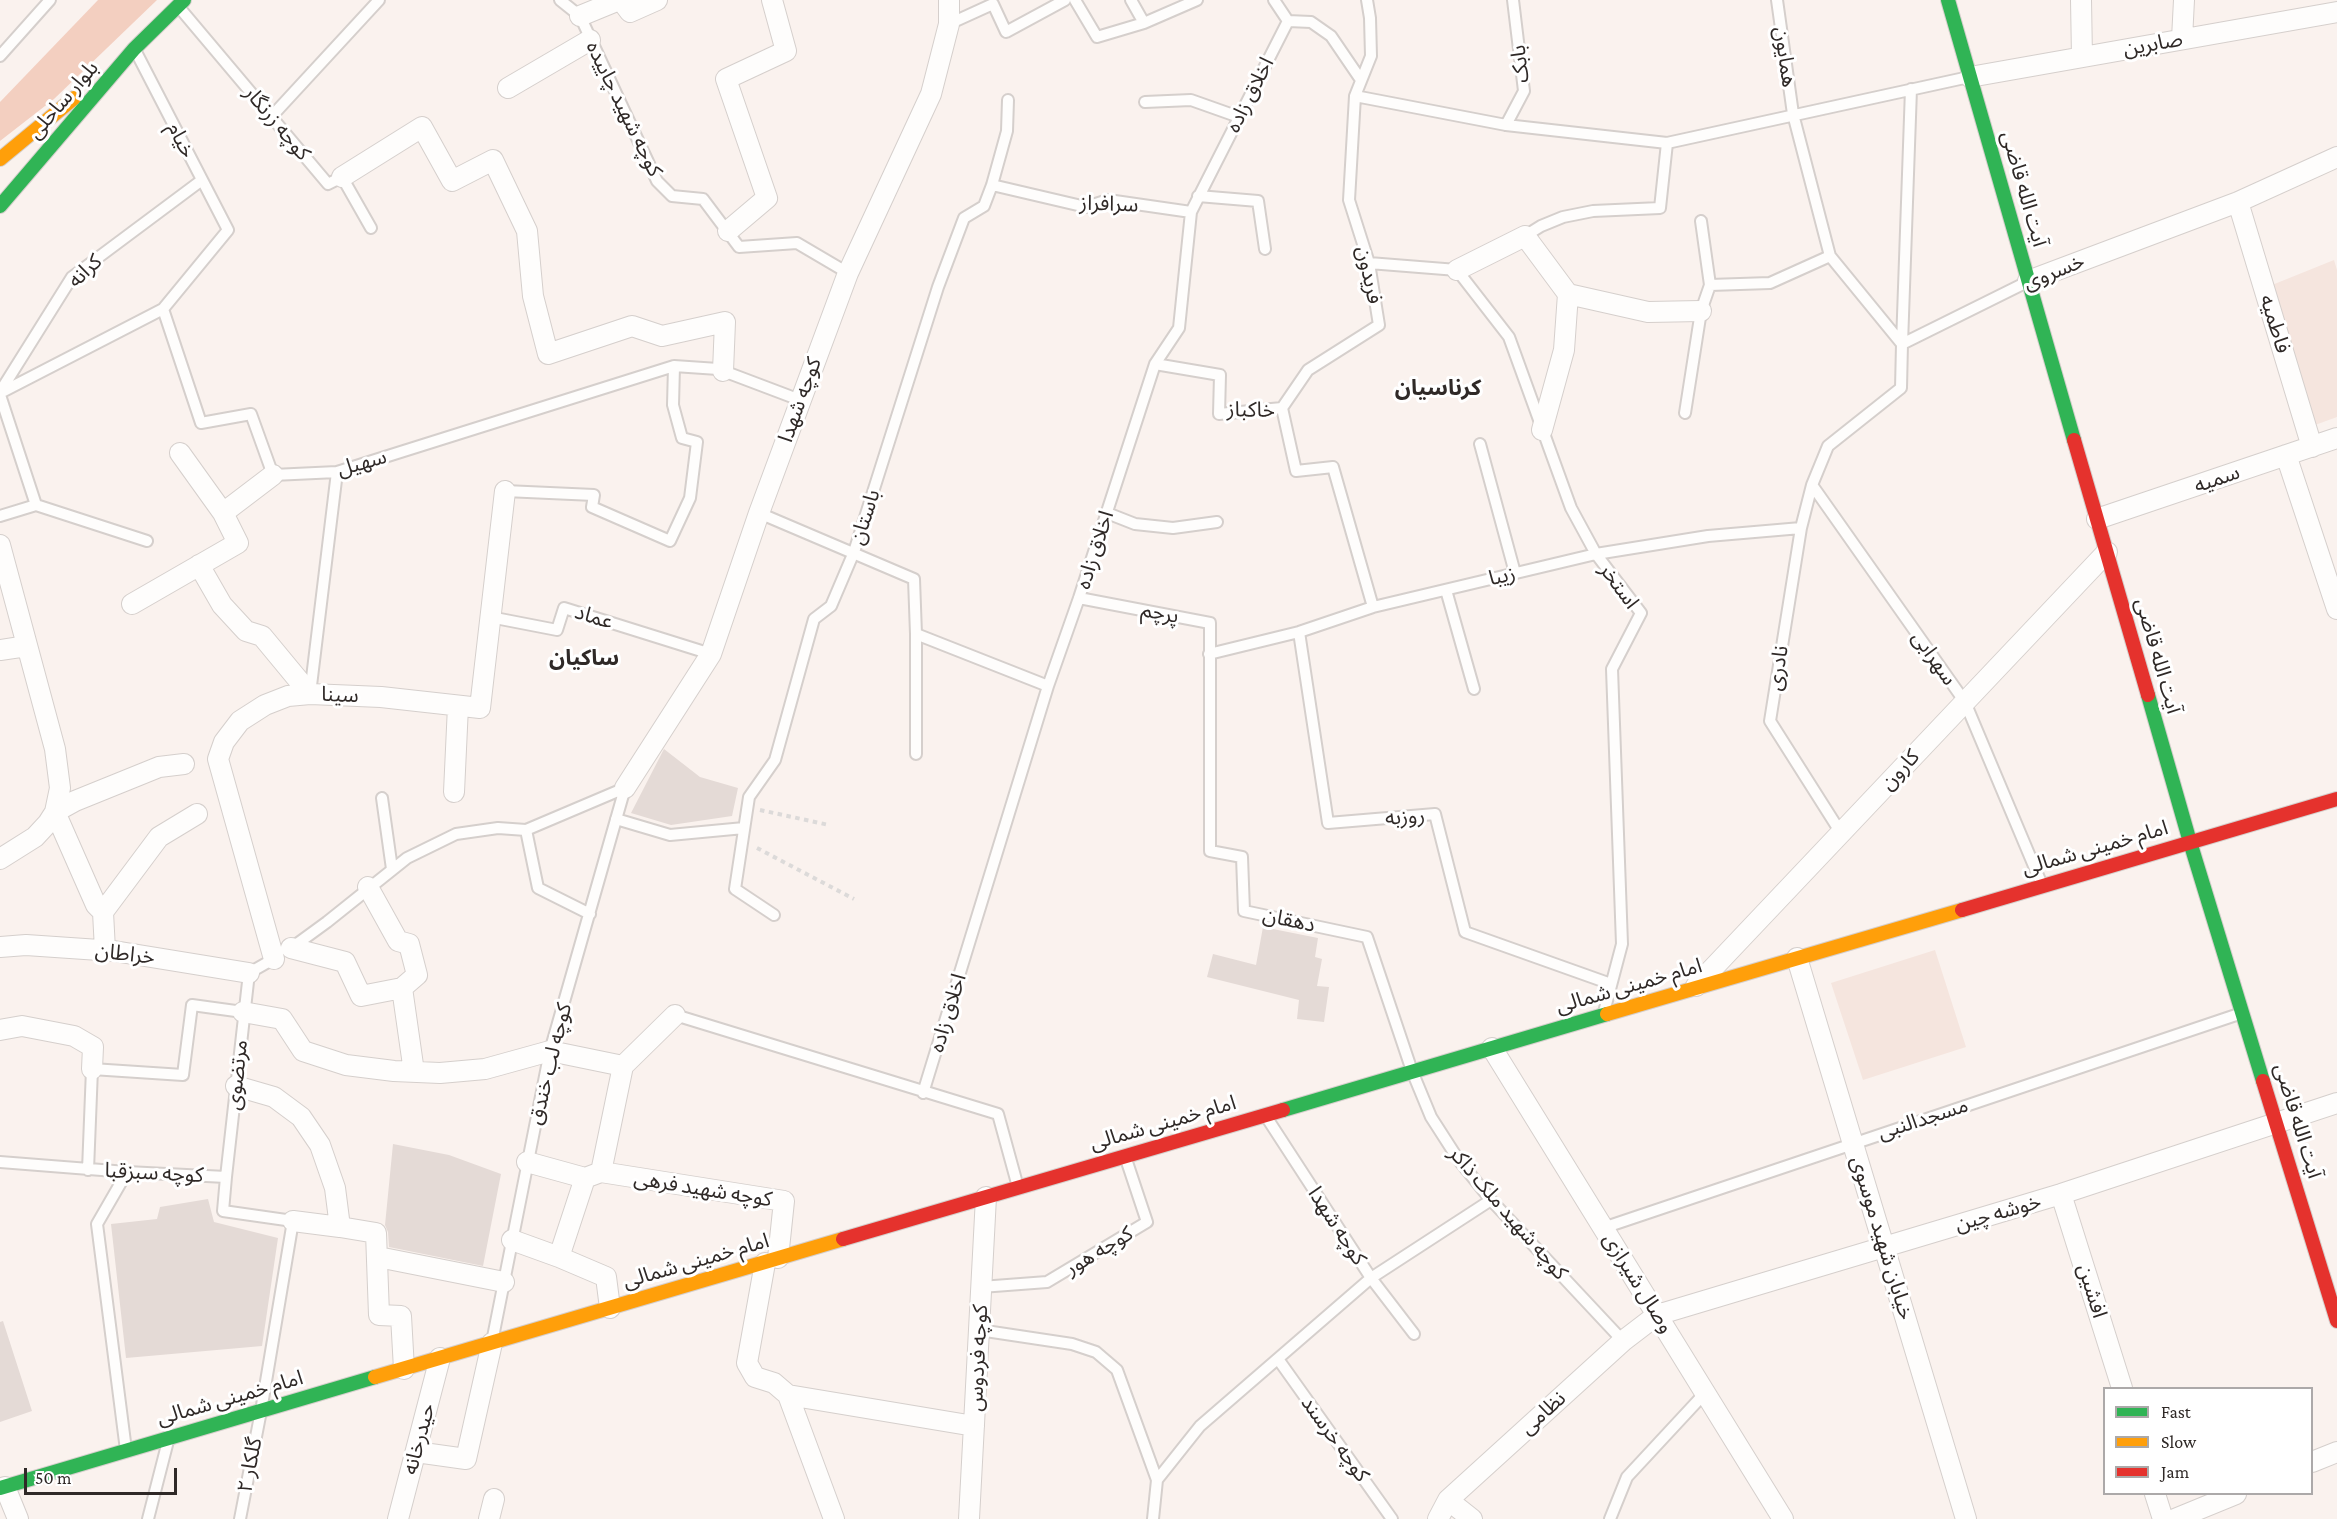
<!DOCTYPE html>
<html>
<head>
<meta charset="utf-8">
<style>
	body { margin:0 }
	#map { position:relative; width:2337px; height:1519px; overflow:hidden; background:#faf2ee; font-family:"Crimson Pro",serif }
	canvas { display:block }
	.legend { position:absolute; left:2103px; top:1387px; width:210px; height:108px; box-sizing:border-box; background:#fff; border:2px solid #aca9a9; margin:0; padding:8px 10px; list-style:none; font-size:18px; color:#2f2927 }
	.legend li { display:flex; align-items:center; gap:12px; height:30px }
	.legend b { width:30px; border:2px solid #aca9a9 }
	.scale { position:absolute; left:24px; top:1468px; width:153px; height:27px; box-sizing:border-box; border:3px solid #2f2927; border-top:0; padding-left:8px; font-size:18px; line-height:21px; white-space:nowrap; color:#2f2927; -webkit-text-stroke:4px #fff; paint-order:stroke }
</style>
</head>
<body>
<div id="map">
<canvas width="2337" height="1519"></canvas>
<ul class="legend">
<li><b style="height:8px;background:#30b455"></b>Fast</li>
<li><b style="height:8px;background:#ff9f0a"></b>Slow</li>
<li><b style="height:8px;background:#e5322d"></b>Jam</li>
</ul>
<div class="scale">50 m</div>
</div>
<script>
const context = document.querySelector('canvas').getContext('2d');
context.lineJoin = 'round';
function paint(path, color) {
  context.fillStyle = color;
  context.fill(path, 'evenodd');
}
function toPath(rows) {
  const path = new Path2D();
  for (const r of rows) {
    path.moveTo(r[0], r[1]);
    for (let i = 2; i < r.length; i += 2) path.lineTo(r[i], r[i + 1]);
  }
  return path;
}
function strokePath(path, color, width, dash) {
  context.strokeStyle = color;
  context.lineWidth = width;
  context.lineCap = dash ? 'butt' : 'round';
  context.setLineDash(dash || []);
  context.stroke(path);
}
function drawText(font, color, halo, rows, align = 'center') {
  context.font = font + ' "Crimson Pro","Noto Sans Arabic",serif';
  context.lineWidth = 6;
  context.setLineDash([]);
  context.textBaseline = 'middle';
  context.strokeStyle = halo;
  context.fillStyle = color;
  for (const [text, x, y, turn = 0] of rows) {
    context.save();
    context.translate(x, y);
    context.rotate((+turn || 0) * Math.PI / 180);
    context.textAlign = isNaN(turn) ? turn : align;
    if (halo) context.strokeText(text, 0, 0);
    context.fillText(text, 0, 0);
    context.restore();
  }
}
const built = toPath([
	[2334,260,2337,270,2337,417,2315,425,2272,285],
	[1935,950,1966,1047,1863,1080,1831,983]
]);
const green = toPath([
	[98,0,157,0,54,99,0,141,0,102]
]);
const building = toPath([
	[664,749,700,777,738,788,732,816,671,825,631,813],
	[1263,927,1318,938,1315,957,1322,959,1317,986,1329,987,1324,1022,1297,1019,1299,1000,1207,977,1213,954,1256,965],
	[393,1144,449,1155,501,1174,483,1266,389,1247,388,1232,385,1225],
	[208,1199,214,1222,278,1238,262,1346,126,1358,111,1224,157,1219,160,1207],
	[3,1321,32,1411,0,1422,0,1322]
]);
const path = toPath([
	[760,810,829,825],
	[757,848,854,899]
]);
const lane = toPath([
	[560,0,580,16,657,181,672,196,703,199,739,247,797,243,848,273],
	[1075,0,1097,37,1144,23,1197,0],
	[1131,0,1144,23],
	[1274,0,1288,21,1311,22,1331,36,1361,80],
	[1777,0,1793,114,1830,256,1902,344],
	[178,6,328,184,342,177,371,228],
	[949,24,993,4,1006,32,1065,0],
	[0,56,50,0],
	[1355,96,1506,125,1667,143,1969,77],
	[1145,102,1191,100,1239,117],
	[272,116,379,0],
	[1506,125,1524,91,1513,0],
	[992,185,1086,207,1108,200,1191,212],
	[1198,196,1258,201,1265,249],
	[1525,236,1541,226,1563,217,1593,211,1660,208,1667,143],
	[1369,263,1457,270,1509,337,1571,508,1596,554,1641,613,1612,669,1622,944,1604,1012],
	[2027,282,1902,344,1901,388,1828,446,1812,485,1965,702,2042,885],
	[1710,285,1770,283,1830,256],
	[163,309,201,423,251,414,273,475,337,472,674,366,718,369,800,400],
	[1902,344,1911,89],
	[1155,364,1220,375,1219,414,1282,408,1296,471,1333,467,1373,607],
	[0,392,72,277,202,180],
	[0,393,163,309,228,230,135,50],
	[0,395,36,505,0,516],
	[1282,408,1308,370,1379,325,1369,263,1349,200,1355,96,1371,56,1370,18,1367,0],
	[1685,413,1701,311,1710,285,1701,221],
	[1480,444,1515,573],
	[1812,485,1801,528,1770,721,1841,833],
	[505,491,594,495,592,507,670,541,690,498,697,442,682,438,673,405,674,366],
	[36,505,147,541],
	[759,513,914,579,916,634,1048,686],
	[1107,513,1135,524,1173,528,1217,522],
	[1446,590,1474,689],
	[1079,598,1210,623,1210,851,1242,857,1244,911,1367,937,1412,1071,1431,1117,1458,1159,1491,1200,1623,1341],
	[490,617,557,630,564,608,711,654],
	[1299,632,1328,823,1435,814,1465,932,1611,984],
	[916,634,916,754],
	[1209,654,1299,632,1373,607,1596,554,1708,536,1801,528],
	[310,694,337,472],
	[382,798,392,869],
	[616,819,670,835,744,828],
	[526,830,538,888,590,914],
	[774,915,735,889,749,797,775,760,814,619,831,606,854,552,938,287,964,218,984,206,992,185,1007,131,1008,100],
	[290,949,327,922,407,858,456,834,498,828,526,830,625,788],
	[675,1015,998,1114,1018,1187],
	[923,1093,1048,686,1079,598,1155,364,1179,328,1191,212,1288,21],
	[1267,1118,1371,1278,1414,1334],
	[0,1162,127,1172,226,1177,223,1211,293,1221,261,1411,240,1519],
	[88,1170,92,1069,183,1075,192,1005,243,1012],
	[226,1177,249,973,277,957],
	[1603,1228,2242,1013],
	[981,1287,1047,1282,1147,1222,1125,1156],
	[979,1330,1072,1344,1096,1352,1117,1370,1157,1480,1153,1519],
	[492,1342,550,1051,625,788],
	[1278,1359,1392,1519],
	[126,1450,97,1224,127,1172],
	[1157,1480,1200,1426,1371,1278,1491,1200],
	[148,1519,168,1441],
	[1610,1519,1627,1477,1705,1393]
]);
const street = toPath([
	[621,0,630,12,657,0],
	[2081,0,2082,57],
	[580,16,619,0],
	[2182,39,2184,0],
	[1970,77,2337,12],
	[508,88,590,40],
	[342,177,422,127,452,181,493,160,527,231,533,296,548,354,632,326,662,336,725,322,723,371],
	[2238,202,2312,447],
	[728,231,767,198,726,79,786,51,772,0],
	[1457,270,1525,236,1568,294,1564,350,1542,430],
	[2028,281,2238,202,2337,157],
	[1568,294,1648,312,1701,311],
	[180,453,223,513],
	[2286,455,2337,609],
	[2097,519,2337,438],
	[0,545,55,749,60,788,55,812,48,823,35,837,0,859],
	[199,565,222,605,246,631,262,636,310,694],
	[132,604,238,543,223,513,273,475],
	[0,650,27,646],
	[625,788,711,654,759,513,848,273,931,94,949,24,949,0],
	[454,792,458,706],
	[368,887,398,941,409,944,417,975,402,988],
	[103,912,159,837,197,814],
	[0,947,26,945,114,951,249,973],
	[291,948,345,962,361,996,402,988,414,1072],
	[105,950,103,912,96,905,55,812,75,801,159,767,184,764],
	[1797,958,1966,1519],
	[274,959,218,759,224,742,240,721,265,705,288,696,310,694,381,697,480,708,505,491],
	[1696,986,2107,552],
	[243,1012,282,1019,303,1051,346,1065,394,1071,440,1073,485,1069,550,1051,623,1066,675,1015],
	[0,1030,22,1026,74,1036,93,1047,92,1069],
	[1492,1048,1783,1519],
	[236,1086,274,1097,301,1117,320,1145,335,1188,340,1227,293,1221],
	[527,1162,585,1178],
	[601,1172,784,1201,778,1258],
	[2061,1194,2122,1388],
	[340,1227,376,1233,379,1315,401,1316,404,1369],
	[512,1240,559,1257],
	[378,1257,504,1282],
	[765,1263,747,1363,755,1377,774,1383,788,1395,834,1519],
	[610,1308,606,1277,559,1257,585,1178,601,1172,623,1066],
	[788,1395,974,1426],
	[416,1452,466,1459,492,1343],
	[2312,1462,2337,1452],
	[5,1487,18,1519],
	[2155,1494,2163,1519],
	[1448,1500,1472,1519],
	[398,1519,440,1358],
	[489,1519,494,1499],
	[969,1519,986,1197],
	[1438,1519,1448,1500,1623,1341,1657,1315,2061,1194,2337,1103],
	[2175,1519,2236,1494]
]);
const fast = toPath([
	[1948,0,2074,440],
	[0,206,134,49,184,0],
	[2148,695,2190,842,2263,1081],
	[1283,1110,1607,1014],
	[0,1488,375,1377]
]);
const slow = toPath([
	[0,159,74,98],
	[1607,1014,1962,910],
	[375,1377,843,1239]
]);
const jam = toPath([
	[2074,440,2148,695],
	[1962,910,2337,799],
	[2263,1081,2337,1321],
	[843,1239,1283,1110]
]);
const streetNames = [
	["صابرین",2153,44,-10],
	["همایون",1785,57,82],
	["بابک",1520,64,-96],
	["اخلاق زاده",1250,95,-63],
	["بلوار ساحلی",63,100,-49],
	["کوچه شهید چاییده",624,109,64],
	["کوچه زرنگار",277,123,50],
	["خیام",181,140,63],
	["آیت الله قاضی",2024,189,74],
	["سرافراز",1109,204,2],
	["کرانه",85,271,-43],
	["خسروی",2054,272,-22],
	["فریدون",1369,275,78],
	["فاطمیه",2275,324,73],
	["کوچه شهدا",800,400,-70],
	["خاکباز",1251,410,1],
	["سهیل",362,463,-16],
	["سمیه",2217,479,-19],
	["باستان",865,517,-72],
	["اخلاق زاده",1095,550,-72],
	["زیبا",1502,576,-13],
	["استخر",1619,586,54],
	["پرچم",1160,613,11],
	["عماد",594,617,17],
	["آیت الله قاضی",2158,656,74],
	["سهرابی",1934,658,55],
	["نادری",1778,668,-81],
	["سینا",340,695,2],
	["کارون",1900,770,-47],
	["روزبه",1405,817,-4],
	["امام خمینی شمالی",2095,848,-16],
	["دهقان",1289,920,12],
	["خراطان",125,954,7],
	["امام خمینی شمالی",1629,986,-16],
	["اخلاق زاده",948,1013,-73],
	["کوچه لب خندق",550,1064,-76],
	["مرتضوی",237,1075,-84],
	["مسجدالنبی",1923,1119,-18],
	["آیت الله قاضی",2298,1121,73],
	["امام خمینی شمالی",1163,1123,-16],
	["کوچه سبزقبا",154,1173,3],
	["کوچه شهید فرهی",703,1189,9],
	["کوچه شهید ملک ذاکر",1508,1213,49],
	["خوشه چین",1998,1213,-16],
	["کوچه شهدا",1337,1226,57],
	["خیابان شهید موسوی",1882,1238,73],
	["کوچه هور",1099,1251,-31],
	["امام خمینی شمالی",696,1261,-16],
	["وصال شیرازی",1638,1283,58],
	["افشین",2092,1291,73],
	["کوچه فردوس",978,1358,-87],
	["امام خمینی شمالی",230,1398,-16],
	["نظامی",1543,1413,-42],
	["حیدرخانه",419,1439,-75],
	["کوچه خرسند",1335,1439,54],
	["گلکار ۲",250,1465,-79]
];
const neighbourhoodNames = [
	["کرناسیان",1438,388],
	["ساکیان",584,658]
];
paint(built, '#f5e5de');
paint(green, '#f3cfc0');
paint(building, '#e4dad6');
strokePath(lane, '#d5cfcc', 14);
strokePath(street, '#d5cfcc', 22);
strokePath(fast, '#d5cfcc', 16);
strokePath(slow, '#d5cfcc', 16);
strokePath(jam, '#d5cfcc', 16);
strokePath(path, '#dcdad9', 4, [4.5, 4.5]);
strokePath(lane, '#fefdfc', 10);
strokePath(street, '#fefdfc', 20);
strokePath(fast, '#30b455', 14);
strokePath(slow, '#ff9f0a', 14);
strokePath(jam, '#e5322d', 14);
drawText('21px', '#2f2927', '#fff', streetNames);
drawText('bold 22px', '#2f2927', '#fff', neighbourhoodNames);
</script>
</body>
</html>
